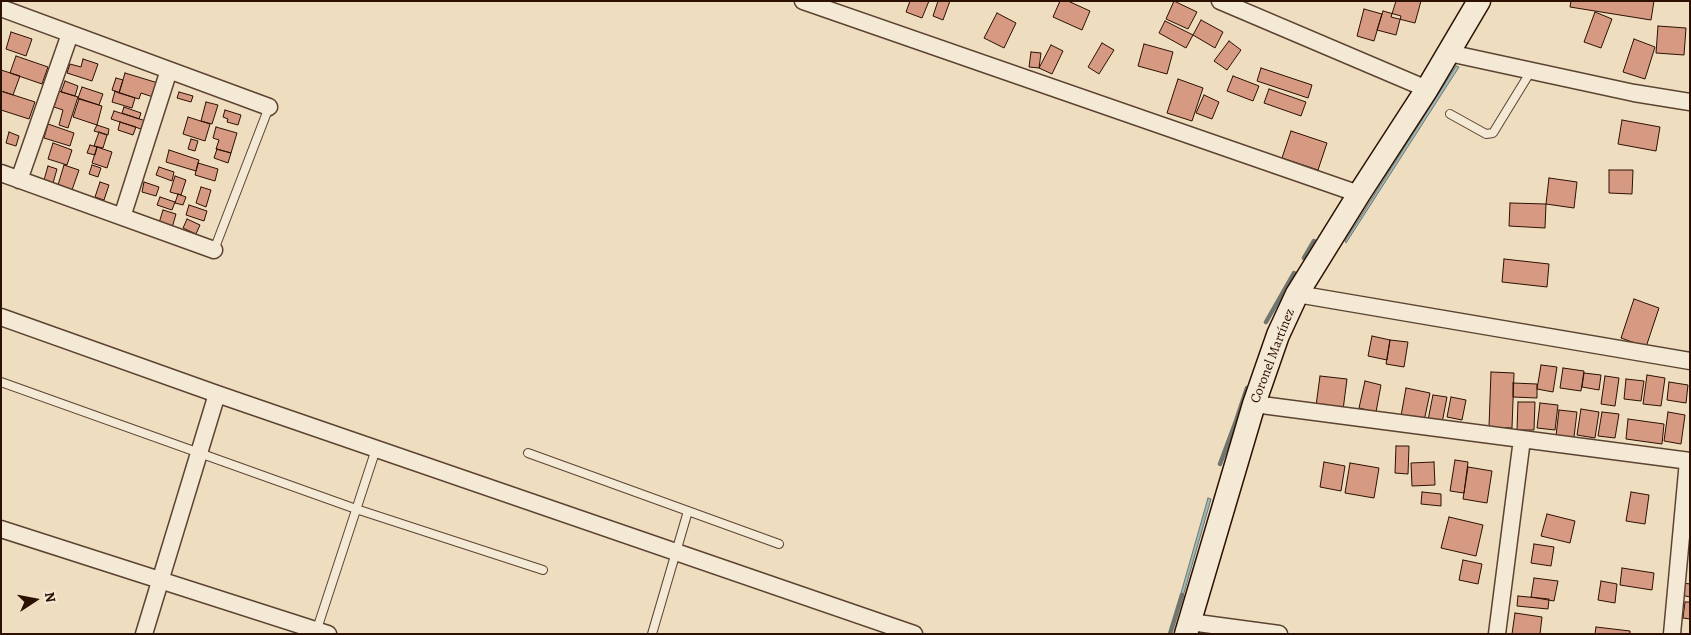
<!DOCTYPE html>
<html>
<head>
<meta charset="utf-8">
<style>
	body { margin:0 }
	#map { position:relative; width:1691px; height:635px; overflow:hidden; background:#eeddbf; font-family:Alegreya,serif }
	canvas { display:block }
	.frame { position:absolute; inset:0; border:2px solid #2c1002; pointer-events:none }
	.north { position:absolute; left:10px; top:575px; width:50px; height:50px; -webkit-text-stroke:4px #f4e9d5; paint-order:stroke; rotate:79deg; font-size:14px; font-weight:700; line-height:20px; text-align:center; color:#2c1002 }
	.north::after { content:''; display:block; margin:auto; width:18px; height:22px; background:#2c1002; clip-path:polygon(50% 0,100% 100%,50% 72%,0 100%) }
</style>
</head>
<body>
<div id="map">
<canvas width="1691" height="635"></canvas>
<div class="frame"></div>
<div class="north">N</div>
</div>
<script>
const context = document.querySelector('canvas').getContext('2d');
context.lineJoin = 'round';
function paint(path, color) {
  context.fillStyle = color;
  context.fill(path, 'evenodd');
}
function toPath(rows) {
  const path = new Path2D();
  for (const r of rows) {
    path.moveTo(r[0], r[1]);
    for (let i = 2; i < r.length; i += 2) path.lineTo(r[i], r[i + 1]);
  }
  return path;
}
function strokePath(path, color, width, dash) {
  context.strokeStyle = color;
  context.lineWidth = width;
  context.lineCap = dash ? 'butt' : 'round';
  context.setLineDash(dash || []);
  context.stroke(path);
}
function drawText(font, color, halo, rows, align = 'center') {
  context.font = font + ' Alegreya,serif';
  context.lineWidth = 4;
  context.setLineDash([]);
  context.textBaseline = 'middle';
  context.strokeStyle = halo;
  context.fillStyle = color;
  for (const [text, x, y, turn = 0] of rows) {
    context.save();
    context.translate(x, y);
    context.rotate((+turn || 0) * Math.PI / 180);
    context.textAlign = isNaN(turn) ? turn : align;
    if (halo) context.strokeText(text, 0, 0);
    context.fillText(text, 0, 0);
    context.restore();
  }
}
const water = toPath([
	[1456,66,1459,67,1346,243,1345,241,1456,66],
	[1208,498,1211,499,1182,600,1179,600,1208,498]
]);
const stream = toPath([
	[1304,258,1314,241],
	[1266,322,1294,273],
	[1220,464,1236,421,1247,388],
	[1170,634,1182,595]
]);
const building = toPath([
	[910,1,929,1,922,18,906,12,910,1],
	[938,1,950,1,943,20,933,16,938,1],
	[1060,1,1068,1,1090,11,1082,30,1053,17,1060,1],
	[1174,1,1197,12,1188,29,1166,19,1174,1],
	[1396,1,1421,1,1415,23,1391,17,1396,1],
	[1571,1,1654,1,1651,20,1570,7,1571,1],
	[1364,9,1382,14,1374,41,1357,36,1364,9],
	[1383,11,1401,16,1396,35,1377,30,1383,11],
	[1595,12,1612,19,1601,48,1584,42,1595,12],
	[997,13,1016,23,1004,48,984,38,997,13],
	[1201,20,1223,32,1215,48,1193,35,1201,20],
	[1165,21,1193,35,1186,48,1159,33,1165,21],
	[1658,26,1686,28,1684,55,1656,53,1658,26],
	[11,32,32,39,26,56,6,49,11,32],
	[1634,39,1655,47,1645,79,1623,72,1634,39],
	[1229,41,1241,50,1227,70,1214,61,1229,41],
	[1102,43,1114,50,1099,74,1088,67,1102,43],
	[1144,44,1173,52,1167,74,1138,66,1144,44],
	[1051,45,1063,51,1052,74,1039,68,1051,45],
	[1031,52,1041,53,1039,68,1029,67,1031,52],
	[16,56,48,67,42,84,10,73,16,56],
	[83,59,98,64,92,81,67,73,70,64,81,67,83,59],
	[1261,68,1312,85,1308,98,1257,81,1261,68],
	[1,70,20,76,13,95,1,91,1,70],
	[125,73,158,83,153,97,141,93,139,99,119,93,125,73],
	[1233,76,1259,86,1253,101,1227,91,1233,76],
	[116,78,123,80,119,93,112,90,116,78],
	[1178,79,1203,88,1192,121,1167,113,1178,79],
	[65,81,78,86,75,96,61,92,65,81],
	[82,87,103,94,99,105,78,98,82,87],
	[1269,89,1306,102,1301,116,1264,103,1269,89],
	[1,91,35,102,29,119,1,110,1,91],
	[59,91,78,97,68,128,59,125,63,110,54,107,59,91],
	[115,91,135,98,132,108,112,102,115,91],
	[179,92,193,96,191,102,177,98,179,92],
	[1204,95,1219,102,1212,119,1196,113,1204,95],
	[79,99,102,106,97,125,73,117,79,99],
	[206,102,218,105,212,124,201,121,206,102],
	[124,107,141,113,139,119,122,113,124,107],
	[225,110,241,115,238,125,227,122,228,119,223,117,225,110],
	[114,111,146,121,144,130,111,119,114,111],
	[188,117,210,124,205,141,183,134,188,117],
	[1622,120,1660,127,1656,151,1618,144,1622,120],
	[120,122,136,127,133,135,118,130,120,122],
	[48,124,74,133,70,146,44,138,48,124],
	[97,125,109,129,108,135,94,131,97,125],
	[216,127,237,133,231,153,216,149,219,140,213,138,216,127],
	[1291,131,1327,143,1318,170,1282,158,1291,131],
	[9,132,19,136,16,146,6,143,9,132],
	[99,132,107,135,103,148,94,146,99,132],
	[191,139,198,141,195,151,188,149,191,139],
	[53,143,72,150,67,165,48,159,53,143],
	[90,145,97,147,95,155,87,153,90,145],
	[97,147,112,152,107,168,92,163,97,147],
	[217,149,231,153,228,163,214,158,217,149],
	[169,150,199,160,196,171,166,162,169,150],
	[198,163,218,169,215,181,195,175,198,163],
	[64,165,79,170,72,190,58,185,64,165],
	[92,165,101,168,98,177,89,174,92,165],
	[48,166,57,169,53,183,44,180,48,166],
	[159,167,174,172,172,181,156,175,159,167],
	[1609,170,1633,170,1632,194,1609,193,1609,170],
	[175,176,186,180,181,195,170,192,175,176],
	[1549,178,1577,182,1574,208,1546,204,1549,178],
	[100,182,109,185,104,200,95,197,100,182],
	[144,182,159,187,156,196,142,192,144,182],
	[201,187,211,190,206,207,196,203,201,187],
	[178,194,186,197,183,205,175,203,178,194],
	[160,197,175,202,172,210,157,205,160,197],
	[1510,203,1546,204,1545,228,1509,226,1510,203],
	[189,205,207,211,204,221,186,215,189,205],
	[163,210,176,214,172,228,159,223,163,210],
	[187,219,200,225,196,234,183,228,187,219],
	[1504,259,1549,264,1547,287,1502,282,1504,259],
	[1634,299,1659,308,1646,347,1621,338,1634,299],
	[1372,336,1390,340,1387,360,1368,356,1372,336],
	[1390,340,1408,342,1404,367,1386,364,1390,340],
	[1541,365,1557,367,1553,392,1537,389,1541,365],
	[1563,368,1584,371,1581,391,1560,388,1563,368],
	[1491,372,1514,373,1512,428,1489,427,1491,372],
	[1584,373,1601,375,1599,390,1582,387,1584,373],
	[1647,375,1665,378,1661,406,1643,404,1647,375],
	[1320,376,1347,379,1343,410,1316,406,1320,376],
	[1605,376,1619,378,1615,406,1601,404,1605,376],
	[1626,379,1644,381,1641,401,1624,399,1626,379],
	[1365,381,1381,385,1376,412,1359,408,1365,381],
	[1669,382,1688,385,1686,403,1667,400,1669,382],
	[1513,383,1537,384,1537,398,1513,397,1513,383],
	[1406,388,1430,393,1424,421,1401,416,1406,388],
	[1433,395,1447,397,1442,423,1428,420,1433,395],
	[1451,397,1466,400,1462,420,1447,417,1451,397],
	[1518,402,1535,402,1534,430,1517,430,1518,402],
	[1540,403,1558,405,1555,430,1537,428,1540,403],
	[1581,409,1599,412,1595,438,1577,435,1581,409],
	[1559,410,1577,412,1574,437,1556,436,1559,410],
	[1602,412,1619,414,1615,438,1598,436,1602,412],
	[1668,412,1685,415,1681,444,1664,441,1668,412],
	[1628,419,1664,424,1662,444,1626,439,1628,419],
	[1396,446,1409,446,1408,474,1395,473,1396,446],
	[1455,460,1468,462,1464,493,1450,491,1455,460],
	[1324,462,1345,466,1341,491,1320,487,1324,462],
	[1434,462,1435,485,1412,486,1411,463,1434,462],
	[1350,463,1379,468,1374,498,1345,493,1350,463],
	[1468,467,1492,471,1487,503,1463,499,1468,467],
	[1422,492,1441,494,1441,506,1421,504,1422,492],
	[1631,492,1649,495,1645,524,1626,521,1631,492],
	[1547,514,1575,521,1570,543,1541,536,1547,514],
	[1449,517,1483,525,1476,556,1441,548,1449,517],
	[1534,544,1554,547,1551,566,1531,563,1534,544],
	[1463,560,1482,564,1478,584,1459,580,1463,560],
	[1622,568,1654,573,1652,590,1620,585,1622,568],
	[1534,578,1558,581,1554,601,1531,597,1534,578],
	[1601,581,1617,584,1615,603,1598,600,1601,581],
	[1683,583,1690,584,1690,597,1681,595,1683,583],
	[1518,596,1549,599,1548,609,1517,606,1518,596],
	[1685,602,1690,602,1690,619,1683,618,1685,602],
	[1515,613,1542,617,1540,634,1512,634,1515,613],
	[1596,627,1630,631,1630,634,1595,634,1596,627]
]);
const lane = toPath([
	[1450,114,1486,134,1493,133,1531,71],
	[214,250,269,107],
	[1,382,356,509,543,570],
	[528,453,779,544],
	[316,632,376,449],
	[652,634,688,511]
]);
const street = toPath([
	[803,1,1359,194],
	[1220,1,1427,89],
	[1,8,269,107],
	[1449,53,1634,93,1690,102],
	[1,173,214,250],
	[19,180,70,34],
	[122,217,169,70],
	[1297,294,1690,361],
	[1,317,217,394,914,634],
	[1254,404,1690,461],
	[1,529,328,634],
	[1190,622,1279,634],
	[144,634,217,394],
	[1497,634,1522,439],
	[1672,634,1688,461]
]);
const secondary = toPath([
	[1186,634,1254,404,1278,335,1297,294,1359,194,1427,89,1479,1]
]);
const streetNames = [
	["Coronel Martínez",1273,356,-69]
];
paint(water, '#9bbab9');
strokePath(water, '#6f7670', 1);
strokePath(stream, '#6f7670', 4.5);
paint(building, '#d69a83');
strokePath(building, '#2c1002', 1);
strokePath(lane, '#5c4331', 10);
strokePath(street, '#5c4331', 19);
strokePath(secondary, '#2c1002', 25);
strokePath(lane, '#f4e9d5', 8);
strokePath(street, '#f4e9d5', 16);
strokePath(secondary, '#f4e9d5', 22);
drawText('14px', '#2c1002', '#f4e9d5', streetNames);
</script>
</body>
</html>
